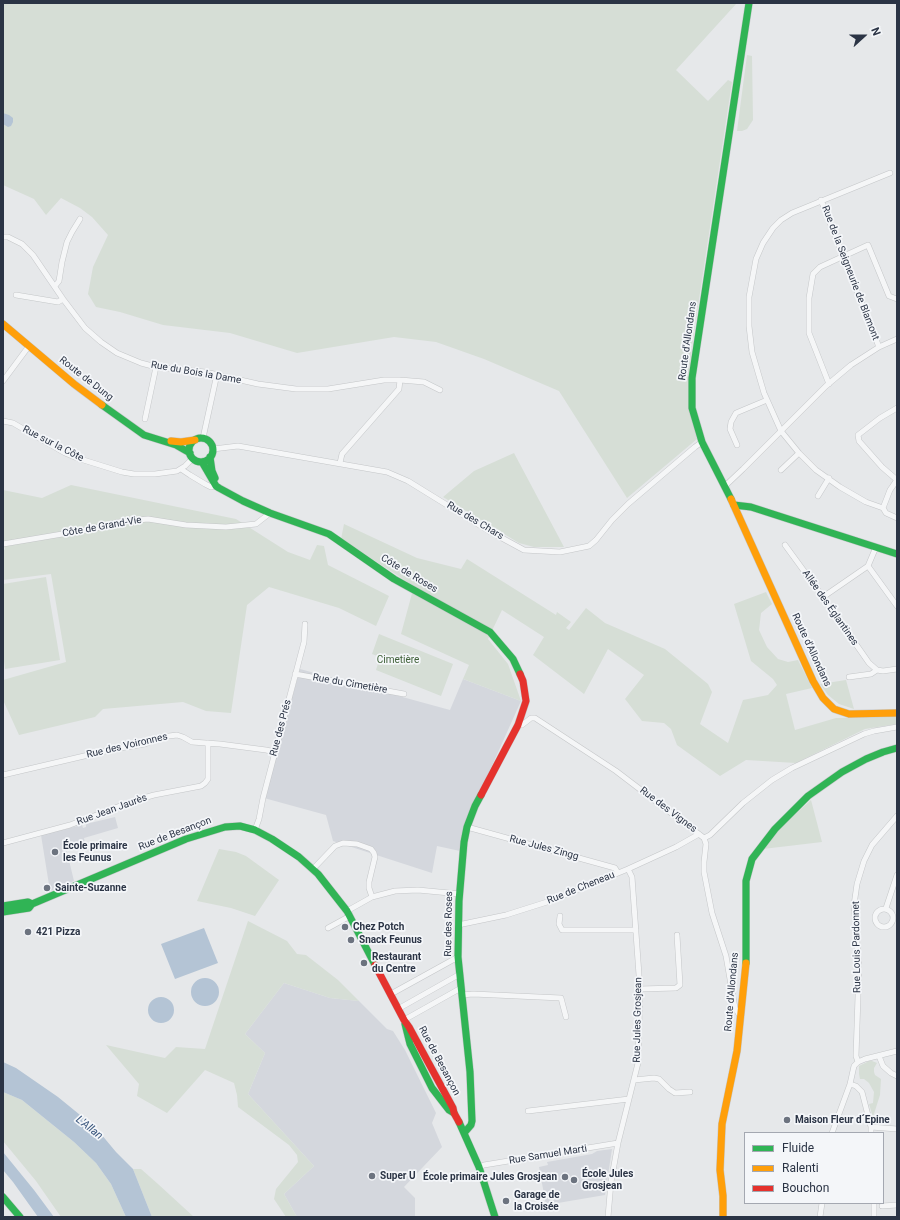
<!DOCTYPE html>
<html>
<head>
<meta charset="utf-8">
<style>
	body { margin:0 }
	#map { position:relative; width:900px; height:1220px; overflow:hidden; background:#e6e8ea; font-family:Roboto,sans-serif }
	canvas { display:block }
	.frame { position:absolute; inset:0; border:4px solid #2b3445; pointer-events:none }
	.legend { position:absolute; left:744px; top:1132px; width:140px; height:72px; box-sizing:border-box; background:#f4f6f9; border:1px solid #a4a8b1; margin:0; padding:5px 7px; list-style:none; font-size:12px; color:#2b3445 }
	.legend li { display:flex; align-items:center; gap:8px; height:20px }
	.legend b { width:20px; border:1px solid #a4a8b1 }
	.north { position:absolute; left:844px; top:16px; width:40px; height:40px; -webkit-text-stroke:3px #f4f6f9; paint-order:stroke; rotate:69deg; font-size:11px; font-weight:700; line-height:16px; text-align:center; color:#2b3445 }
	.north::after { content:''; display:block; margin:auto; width:14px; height:18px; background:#2b3445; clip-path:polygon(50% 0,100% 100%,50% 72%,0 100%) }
</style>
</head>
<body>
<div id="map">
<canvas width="900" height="1220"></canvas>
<div class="frame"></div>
<ul class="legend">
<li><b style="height:5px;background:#30b455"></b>Fluide</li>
<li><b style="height:5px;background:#ff9f0a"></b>Ralenti</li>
<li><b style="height:5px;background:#e5322d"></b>Bouchon</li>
</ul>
<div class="north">N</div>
</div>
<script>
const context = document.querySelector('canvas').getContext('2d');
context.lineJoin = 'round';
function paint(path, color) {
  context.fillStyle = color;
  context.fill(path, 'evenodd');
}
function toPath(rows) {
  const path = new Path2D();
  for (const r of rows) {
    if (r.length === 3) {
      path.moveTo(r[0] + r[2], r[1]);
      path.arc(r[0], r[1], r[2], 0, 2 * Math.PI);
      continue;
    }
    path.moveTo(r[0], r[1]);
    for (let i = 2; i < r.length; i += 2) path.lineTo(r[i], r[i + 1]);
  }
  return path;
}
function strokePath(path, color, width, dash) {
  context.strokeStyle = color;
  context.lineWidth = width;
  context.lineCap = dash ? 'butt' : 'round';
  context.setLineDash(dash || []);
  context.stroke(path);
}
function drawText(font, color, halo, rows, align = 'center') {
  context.font = font + ' Roboto,sans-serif';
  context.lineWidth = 3.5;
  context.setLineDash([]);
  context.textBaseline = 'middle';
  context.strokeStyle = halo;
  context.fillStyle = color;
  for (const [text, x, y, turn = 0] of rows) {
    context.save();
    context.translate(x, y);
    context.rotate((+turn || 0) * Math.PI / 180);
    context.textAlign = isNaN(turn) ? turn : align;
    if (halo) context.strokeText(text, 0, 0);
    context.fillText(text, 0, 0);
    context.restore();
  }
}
const built = toPath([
	[300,669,450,710,463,679,521,701,464,828,460,851,437,846,432,873,333,841,326,815,264,798],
	[115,817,118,828,84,838,85,843,66,848,74,881,50,891,41,835,82,825,83,828,86,827,86,824],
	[284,983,330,998,359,1001,387,1029,393,1031,405,1050,436,1113,432,1123,442,1147,404,1187,415,1198,415,1217,297,1217,284,1194,314,1166,248,1094,265,1053,245,1034],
	[612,1149,605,1195,546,1205,539,1167,548,1165,547,1162,592,1154,597,1151]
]);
const green = toPath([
	[3,3,737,3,676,70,708,101,728,80,732,82,693,339,688,382,689,403,697,439,627,498,559,391,484,359,436,342,394,337,297,353,230,333,163,325,120,312,96,307,88,294,93,267,108,235,92,217,80,208,61,198,46,215,34,199,3,185],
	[747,55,752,56,753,120,747,129,742,131,737,131],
	[514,453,564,547,534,547,519,543,443,497,474,471],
	[71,485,236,519,288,552,310,560,317,545,324,546,328,565,389,596,376,626,339,608,269,587,247,605,231,713,206,711,183,702,103,709,95,717,19,735,3,700,3,680,66,662,51,574,3,580,3,551,5,549,3,542,3,490,42,498],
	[344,524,417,558,461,569,467,559,556,615,557,612,571,622,566,628,569,630,586,608,605,623,665,649,708,684,712,692,700,724,728,743,743,700,768,695,777,685,773,679,751,661,734,604,766,592,772,604,761,613,759,630,767,647,778,659,788,662,798,660,812,688,786,694,795,730,836,718,897,717,897,724,865,729,796,763,746,760,720,776,677,745,671,729,664,723,642,721,625,699,644,675,608,649,584,694,533,655,544,637,502,610,488,639,508,664,521,701,463,679,469,665,401,634,414,586,341,539],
	[46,577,60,660,5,669,3,653,3,584],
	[379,634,453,664,441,696,376,670,380,657,372,654],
	[846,680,854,709,839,704,828,695,820,684],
	[811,800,822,842,763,849,782,826],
	[219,849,236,852,246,856,279,880,255,916,231,908,197,901],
	[248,921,287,941,297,954,306,955,338,980,359,1001,330,998,284,983,245,1034,265,1053,248,1094,314,1166,284,1194,297,1217,286,1217,274,1199,276,1189,298,1162,297,1155,289,1145,238,1107,237,1095,234,1083,205,1070,167,1113,137,1096,139,1084,106,1045,165,1058,176,1047,205,1049],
	[869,1061,872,1061,877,1063,874,1068,874,1072,875,1075,881,1079,880,1095,873,1117,869,1104,873,1103,874,1092,869,1083,864,1079,860,1079,859,1074,859,1066],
	[3,1092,22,1100,74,1142,96,1163,111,1184,126,1217,61,1217,36,1181,3,1141],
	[133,1169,141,1169,158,1184,194,1217,152,1217]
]);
const water = toPath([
	[3,113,9,115,13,118,13,122,11,126,8,127,3,124],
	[204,928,218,963,175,979,161,944],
	[205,992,14],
	[161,1010,13],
	[3,1062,16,1068,58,1097,96,1128,116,1152,133,1169,152,1217,126,1217,111,1184,96,1163,74,1142,22,1100,3,1092],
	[3,1152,34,1190,54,1217,38,1217,13,1182,3,1170]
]);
const street = toPath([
	[890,173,792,213,781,220,773,228,763,243,756,259,749,297,749,326,752,352,764,393,781,431,799,453,816,470,840,487,866,502,883,508,890,490,897,480],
	[821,200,879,347],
	[3,237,8,237,22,244,33,255,63,299,85,328,101,342,117,353,141,363,156,367,205,372,258,384,296,389,328,389,384,380,400,380,424,382,440,390],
	[55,286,59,281,62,262,67,242,72,232,80,219],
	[16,295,58,302,63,299],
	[3,381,29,346],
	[829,384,809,333,809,298,813,274,820,267,868,245,889,296,897,299],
	[145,419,156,367],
	[3,421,13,423,65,453,77,458,122,472,134,474,155,474,177,471,185,466,193,458],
	[203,438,217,374],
	[737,445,730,429,731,422,736,413,767,400],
	[213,449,238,446,387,472,408,481,489,531,524,550,560,552,589,546,596,540,612,520,628,504,695,447,702,442],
	[340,463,342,454,399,389,400,380],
	[181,469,190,475,205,484,211,487,216,486],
	[781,470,799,453],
	[897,480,882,467,859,441,858,435,880,418,897,408],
	[725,486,743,469,826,386,851,365,879,347,897,339],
	[818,496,829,478],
	[883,508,886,513,897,518],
	[3,544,92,529,119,522,148,519,186,525,226,527,256,524,270,513],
	[785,545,823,597,869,663,877,670],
	[868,566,897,606],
	[823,597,868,566,876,547],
	[295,674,404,694],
	[849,677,871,674,877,670,883,671,897,669],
	[518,725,522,725,531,718,535,718,616,771,704,838,706,844,704,862,704,872,712,913,726,956,735,1008,740,1016],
	[3,775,114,749,145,744,161,737,177,735,183,737,192,742,220,744,266,750,275,752],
	[467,827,615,868,618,873],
	[255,830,259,819,263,798,304,642,305,624],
	[704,838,710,835,743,803,772,780,792,768,864,734,874,731,897,727],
	[3,843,70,825,133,801,154,795,201,786,205,783,208,779,208,743],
	[313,869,335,846,343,843,357,844,371,849,374,853,375,857,369,882,369,888,372,897],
	[886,908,897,875],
	[884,918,9],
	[347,911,372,897,395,891,418,890,460,894],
	[560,916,559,924,562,930,636,930],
	[458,925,506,915,547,902,628,869,676,847,699,834],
	[328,928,350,916],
	[640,989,676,988,680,985,677,935],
	[391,994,458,957],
	[462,995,473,994,561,998,566,1017],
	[398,1009,460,974],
	[404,1020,461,988],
	[879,1056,883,1066,891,1073,897,1076],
	[858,1062,856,1056,859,966,854,905,857,884,864,861,872,845,897,816],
	[634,1080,654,1078,659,1079,669,1089,675,1093,690,1092],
	[850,1084,856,1086,862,1092,871,1127,871,1133],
	[528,1111,629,1099],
	[871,1127,897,1129],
	[832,1133,850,1084,854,1066,858,1062,865,1059,897,1051],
	[479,1167,484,1165,618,1143],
	[874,1203,874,1217],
	[882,1206,897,1205],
	[608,1217,611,1182,618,1143,638,1063,640,989,632,877,628,869],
	[820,1217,822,1203]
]);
const fast = toPath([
	[102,405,144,435,176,445,190,453],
	[201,450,12],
	[210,457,212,471,215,478],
	[202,462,216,486,219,488,243,501,270,513,329,534,394,579,490,632,513,659,520,674],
	[731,499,702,442,692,408,692,378,749,3],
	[734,505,751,507,897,554],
	[3,906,28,902,32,904],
	[3,912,29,908,32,904,186,839,225,827,240,826,255,830,272,839,299,857,318,874,347,911,375,965],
	[746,963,746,881,752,859,775,829,808,796,842,772,866,759,883,752,897,748],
	[405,1024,410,1044,432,1088,449,1110,454,1113],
	[459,1122,479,1167,495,1217],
	[464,1133,471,1125,472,1121,470,1072,458,957,459,901,464,842,467,827,475,806,481,795],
	[3,1197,20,1217]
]);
const slow = toPath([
	[3,324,74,384,102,405],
	[171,441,181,442,195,440],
	[731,499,813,681,823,698,834,709,849,714,897,713],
	[723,1217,723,1196,720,1170,722,1124,737,1051,746,963]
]);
const jam = toPath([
	[481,795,518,725,526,701,523,681,520,674],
	[375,965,404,1020,409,1027,453,1108,454,1113,459,1122]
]);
const markers = [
	[55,852,4,"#6c737f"],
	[47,888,4,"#6c737f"],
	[345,927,4,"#6c737f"],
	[28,932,4,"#6c737f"],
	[351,940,4,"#6c737f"],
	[364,963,4,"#6c737f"],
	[787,1120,4,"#6c737f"],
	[372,1176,4,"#6c737f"],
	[565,1177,4,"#6c737f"],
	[574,1180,4,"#6c737f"],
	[506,1201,4,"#6c737f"]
];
const streetNames = [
	["Rue de la Seigneurie de Blamont",850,273,69],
	["Route d'Allondans",688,341,-82],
	["Rue du Bois la Dame",196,373,10],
	["Route de Dung",86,379,38],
	["Rue sur la Côte",53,444,27],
	["Rue des Chars",475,521,31],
	["Côte de Grand-Vie",102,527,-10],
	["Côte de Roses",409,574,31],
	["Allée des Églantines",830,608,55],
	["Route d'Allondans",811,650,65],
	["Rue du Cimetière",350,684,10],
	["Rue des Prés",281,728,-75],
	["Rue des Voironnes",127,746,-13],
	["Rue Jean Jaurès",112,810,-20],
	["Rue des Vignes",668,810,37],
	["Rue de Besançon",175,834,-21],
	["Rue Jules Zingg",544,848,15],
	["Rue de Cheneau",581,888,-22],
	["Rue des Roses",449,924,-89],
	["Rue Louis Pardonnet",857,947,-91],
	["Route d'Allondans",732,992,-85],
	["Rue Jules Grosjean",638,1020,-89],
	["Rue de Besançon",439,1061,62],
	["Rue Samuel Marti",548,1155,-9]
];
const parkNames = [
	["Cimetière",398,660]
];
const poiNames = [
	["École primaire",63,846],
	["les Feunus",63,858],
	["Sainte-Suzanne",55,888],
	["Chez Potch",353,927],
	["421 Pizza",36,932],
	["Snack Feunus",359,940],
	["Restaurant",372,957],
	["du Centre",372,969],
	["Maison Fleur d´Epine",795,1120],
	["École Jules",582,1174],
	["Grosjean",582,1186],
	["Super U",380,1176],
	["École primaire Jules Grosjean",557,1177,"right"],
	["Garage de",514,1195],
	["la Croisée",514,1207]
];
const waterNames = [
	["L'Allan",89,1128,38]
];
paint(built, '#d4d7dd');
paint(green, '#d6ded6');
paint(water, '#b4c4d5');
strokePath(street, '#c4c6c8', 6);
strokePath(fast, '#c4c6c8', 8);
strokePath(slow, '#c4c6c8', 8);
strokePath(jam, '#c4c6c8', 8);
strokePath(street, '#f5f6f7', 5);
strokePath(fast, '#30b455', 7);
strokePath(slow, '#ff9f0a', 7);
strokePath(jam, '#e5322d', 7);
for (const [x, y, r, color] of markers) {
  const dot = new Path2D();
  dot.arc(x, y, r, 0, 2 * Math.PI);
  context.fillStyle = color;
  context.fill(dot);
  strokePath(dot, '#f4f6f9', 1.5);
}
drawText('10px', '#2b3445', '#f4f6f9', streetNames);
drawText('10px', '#3f6138', '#f4f6f9', parkNames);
drawText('bold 10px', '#2b3445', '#f4f6f9', poiNames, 'left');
drawText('italic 11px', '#34527a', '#f4f6f9', waterNames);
</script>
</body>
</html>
